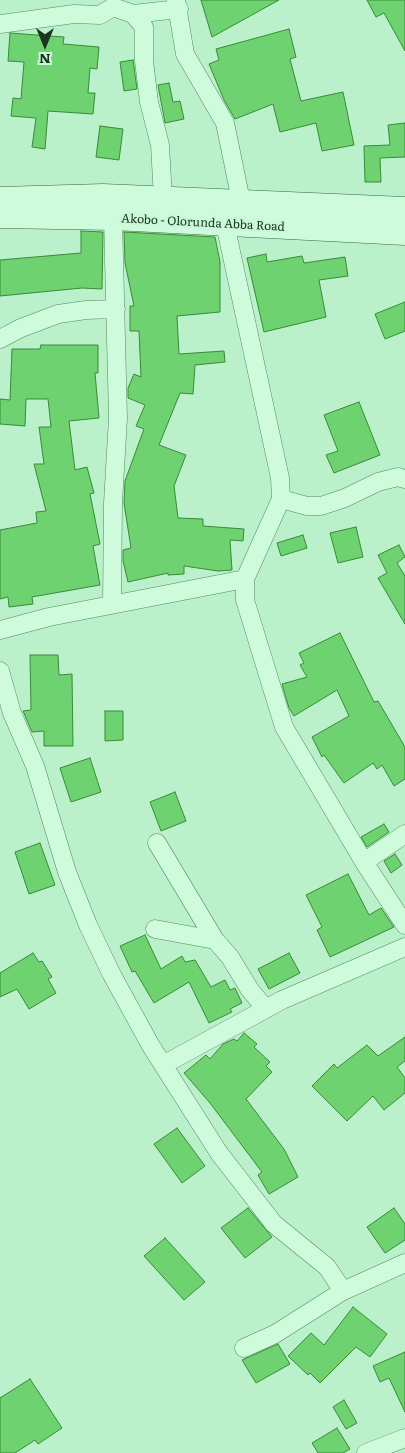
<!DOCTYPE html>
<html>
<head>
<meta charset="utf-8">
<style>
	body { margin:0 }
	#map { position:relative; width:405px; height:1453px; overflow:hidden; background:#baf1cb; font-family:Literata,serif }
	canvas { display:block }
	.north { position:absolute; left:20px; top:20px; width:50px; height:50px; -webkit-text-stroke:4px #caf8d9; paint-order:stroke; rotate:180deg; font-size:14px; font-weight:700; line-height:20px; text-align:center; color:#1a361c }
	.north::after { content:''; display:block; margin:auto; width:18px; height:22px; background:#1a361c; clip-path:polygon(50% 0,100% 100%,50% 72%,0 100%) }
</style>
</head>
<body>
<div id="map">
<canvas width="405" height="1453"></canvas>
<div class="north">N</div>
</div>
<script>
const context = document.querySelector('canvas').getContext('2d');
context.lineJoin = 'round';
function paint(path, color) {
  context.fillStyle = color;
  context.fill(path, 'evenodd');
}
function toPath(rows) {
  const path = new Path2D();
  for (const r of rows) {
    path.moveTo(r[0], r[1]);
    for (let i = 2; i < r.length; i += 2) path.lineTo(r[i], r[i + 1]);
  }
  return path;
}
function strokePath(path, color, width, dash) {
  context.strokeStyle = color;
  context.lineWidth = width;
  context.lineCap = dash ? 'butt' : 'round';
  context.setLineDash(dash || []);
  context.stroke(path);
}
function drawText(font, color, halo, rows, align = 'center') {
  context.font = font + ' Literata,serif';
  context.lineWidth = 4.5;
  context.setLineDash([]);
  context.textBaseline = 'middle';
  context.strokeStyle = halo;
  context.fillStyle = color;
  for (const [text, x, y, turn = 0] of rows) {
    context.save();
    context.translate(x, y);
    context.rotate((+turn || 0) * Math.PI / 180);
    context.textAlign = isNaN(turn) ? turn : align;
    if (halo) context.strokeText(text, 0, 0);
    context.fillText(text, 0, 0);
    context.restore();
  }
}
const building = toPath([
	[201,0,279,0,212,37,201,0],
	[367,0,405,0,405,51,384,13,376,17,367,0],
	[289,29,296,57,290,59,301,101,343,92,354,145,322,151,316,123,280,132,273,104,235,119,224,100,209,64,219,60,216,49,289,29],
	[10,33,64,37,63,44,99,47,97,69,90,68,88,93,95,93,93,114,48,111,45,149,32,147,36,118,11,116,13,98,21,99,24,62,8,61,10,33],
	[133,60,137,89,124,91,120,62,133,60],
	[169,83,173,102,180,101,184,119,165,123,158,85,169,83],
	[405,123,405,157,380,158,381,182,365,182,364,146,390,145,388,125,405,123],
	[100,126,123,129,119,160,96,157,100,126],
	[81,231,103,232,102,289,82,288,0,296,0,260,81,253,81,231],
	[124,232,215,237,220,262,220,312,177,316,179,354,224,351,225,362,195,365,193,394,180,393,159,445,186,455,174,486,178,518,203,519,203,526,244,529,243,541,230,540,232,570,218,571,184,566,184,574,168,575,168,573,128,582,123,561,123,550,131,548,124,503,125,481,144,429,136,426,145,405,128,398,128,388,134,374,141,377,139,331,130,331,130,306,134,306,125,263,124,232],
	[266,254,267,262,302,256,304,263,345,257,348,276,319,280,326,317,264,332,247,258,266,254],
	[405,302,405,331,385,339,375,314,405,302],
	[41,345,98,345,98,373,95,373,99,418,69,421,75,470,87,467,94,493,90,494,100,544,93,546,100,585,32,597,33,604,9,607,8,597,0,599,0,530,37,523,36,512,46,511,34,464,44,464,39,427,51,427,48,399,26,399,25,426,0,424,0,399,10,400,12,349,40,349,41,345],
	[359,402,380,455,334,473,326,455,338,451,324,415,359,402],
	[356,527,363,557,338,563,330,533,356,527],
	[303,535,307,548,281,556,277,543,303,535],
	[399,545,405,557,397,563,405,576,405,624,378,578,387,573,378,555,399,545],
	[340,633,374,702,378,701,405,747,405,779,394,786,382,765,377,769,373,763,344,783,324,755,322,757,312,737,349,716,337,690,294,716,289,708,282,684,307,677,300,665,304,663,299,653,340,633],
	[30,655,58,655,59,675,72,674,73,746,44,746,44,731,32,732,23,711,31,710,30,655],
	[105,711,123,711,123,740,105,741,105,711],
	[90,758,101,792,71,802,60,768,90,758],
	[175,792,186,821,161,831,150,802,175,792],
	[384,824,389,832,367,847,361,837,384,824],
	[40,843,55,885,29,894,15,852,40,843],
	[395,854,402,865,391,873,384,861,395,854],
	[348,874,369,915,381,908,394,927,330,957,317,930,322,927,306,895,348,874],
	[145,935,161,969,182,956,185,962,195,960,211,987,225,980,230,990,235,988,242,1003,230,1009,232,1012,209,1023,189,982,154,1003,135,971,132,972,120,946,145,935],
	[33,953,39,962,42,961,52,977,48,979,56,993,29,1009,17,989,0,997,0,973,33,953],
	[289,953,300,973,269,989,258,969,289,953],
	[244,1033,257,1044,254,1047,270,1062,266,1066,272,1072,246,1099,284,1149,298,1177,269,1194,258,1175,262,1172,210,1103,184,1073,206,1055,210,1059,223,1044,234,1039,237,1041,244,1033],
	[405,1037,405,1061,397,1067,405,1078,405,1093,384,1110,373,1096,347,1121,312,1086,334,1064,337,1068,367,1045,378,1056,405,1037],
	[177,1128,205,1166,182,1183,154,1144,177,1128],
	[248,1208,272,1237,245,1258,221,1228,248,1208],
	[394,1208,405,1224,405,1240,385,1253,367,1227,394,1208],
	[165,1238,205,1282,184,1300,144,1256,165,1238],
	[353,1307,387,1334,370,1357,356,1347,320,1383,310,1373,308,1375,288,1356,311,1333,324,1345,353,1307],
	[278,1344,290,1364,256,1383,242,1360,278,1344],
	[405,1352,405,1412,389,1378,380,1382,373,1366,405,1352],
	[30,1379,62,1428,38,1444,35,1440,15,1453,0,1453,0,1398,30,1379],
	[344,1400,357,1423,346,1429,333,1407,344,1400],
	[337,1428,350,1449,343,1453,318,1453,312,1443,337,1428]
]);
const street = toPath([
	[176,0,185,54,225,123,241,201],
	[133,14,179,9],
	[0,24,74,14,100,15,113,7,133,14,144,27,144,61,149,102,160,145,163,198],
	[225,224,280,478,281,499,245,579,245,600,284,727,364,862,405,925],
	[0,339,21,328,58,314,86,310,116,309],
	[281,499,307,506,321,506,345,498,378,482,398,477,405,479],
	[112,604,113,503,118,418,113,218],
	[0,630,49,617,245,579],
	[0,671,12,713,35,766,67,872,88,925,112,975,151,1046,219,1153,274,1224,327,1267,343,1291,405,1263],
	[157,843,215,940],
	[364,862,405,834],
	[155,929,215,940,230,957,250,990,266,1009],
	[163,1065,282,1000,405,947],
	[244,1348,275,1334,343,1291],
	[366,1453,405,1438]
]);
const secondary = toPath([
	[0,199,103,196,405,209],
	[0,216,113,218,405,233]
]);
const streetNames = [
	["Akobo - Olorunda Abba Road",203,223,3]
];
paint(building, '#6dd26f');
strokePath(building, '#388a38', 1);
strokePath(street, '#53895b', 19);
strokePath(secondary, '#376a3d', 25);
strokePath(street, '#cefbdc', 18);
strokePath(secondary, '#cefbdc', 24);
drawText('12px', '#1a361c', '#caf8d9', streetNames);
</script>
</body>
</html>
